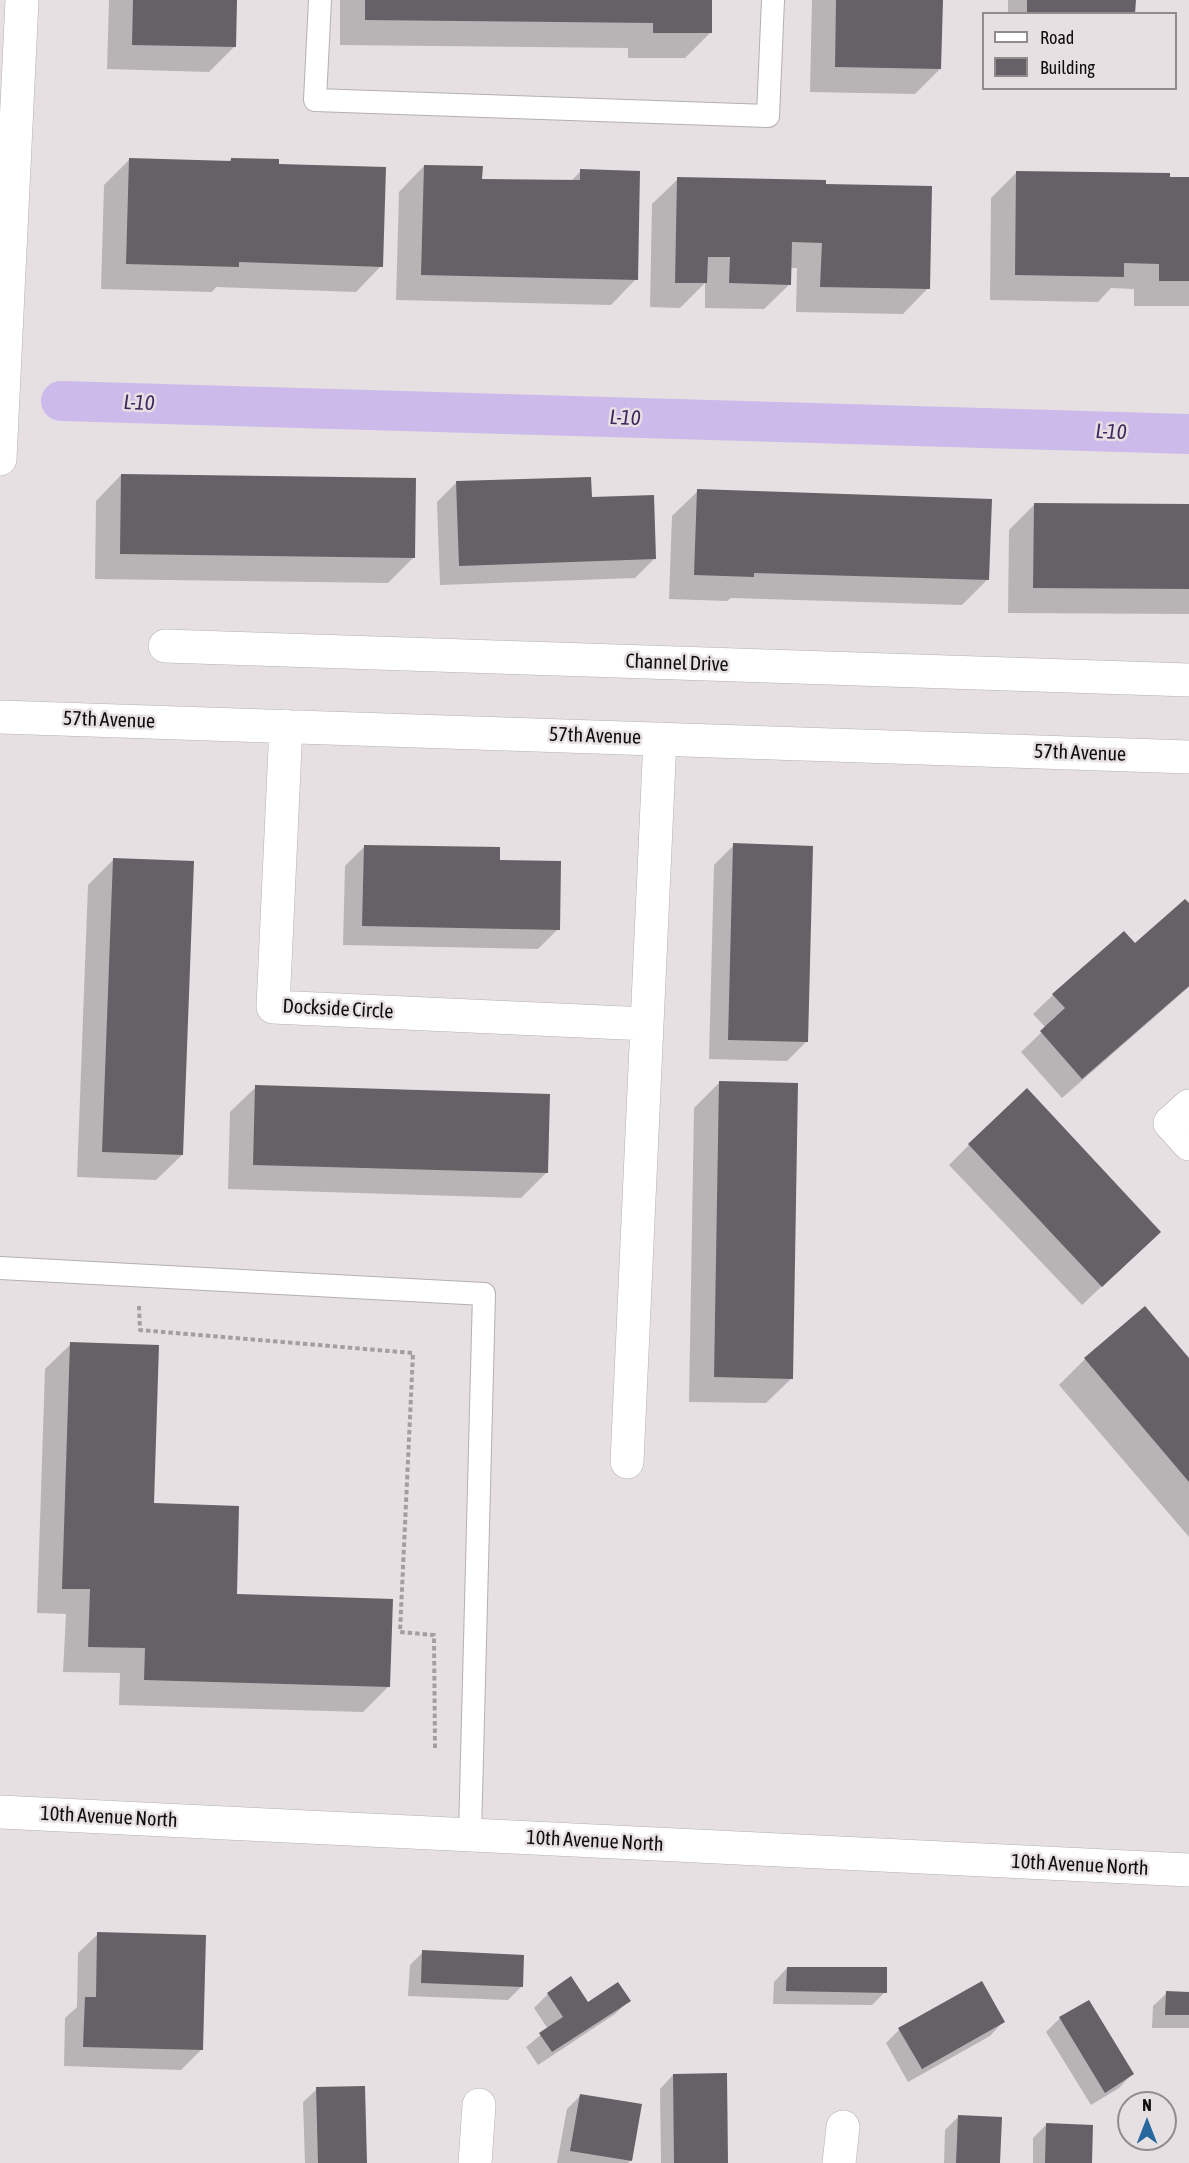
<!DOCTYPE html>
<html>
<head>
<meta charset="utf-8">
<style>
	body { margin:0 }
	#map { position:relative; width:1189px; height:2163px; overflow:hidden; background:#e6e0e3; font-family:"Asap Condensed",sans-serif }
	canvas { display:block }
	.legend { position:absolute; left:982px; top:12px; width:195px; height:78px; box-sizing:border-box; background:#e6e0e3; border:2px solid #908c8e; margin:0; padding:8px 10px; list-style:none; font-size:18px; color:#0f0d0e }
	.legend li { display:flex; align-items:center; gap:12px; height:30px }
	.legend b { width:30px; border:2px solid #908c8e }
	.north { position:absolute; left:1117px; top:2091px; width:60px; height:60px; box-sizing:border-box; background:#e6e0e3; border:2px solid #908c8e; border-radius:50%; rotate:0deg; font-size:16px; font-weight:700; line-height:24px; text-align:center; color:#0f0d0e }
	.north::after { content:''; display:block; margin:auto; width:21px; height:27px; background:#26679d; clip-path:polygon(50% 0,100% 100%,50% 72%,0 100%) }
</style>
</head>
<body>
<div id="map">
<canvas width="1189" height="2163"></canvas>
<ul class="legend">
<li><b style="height:8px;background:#fff"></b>Road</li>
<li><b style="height:16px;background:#656166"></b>Building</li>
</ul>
<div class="north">N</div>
</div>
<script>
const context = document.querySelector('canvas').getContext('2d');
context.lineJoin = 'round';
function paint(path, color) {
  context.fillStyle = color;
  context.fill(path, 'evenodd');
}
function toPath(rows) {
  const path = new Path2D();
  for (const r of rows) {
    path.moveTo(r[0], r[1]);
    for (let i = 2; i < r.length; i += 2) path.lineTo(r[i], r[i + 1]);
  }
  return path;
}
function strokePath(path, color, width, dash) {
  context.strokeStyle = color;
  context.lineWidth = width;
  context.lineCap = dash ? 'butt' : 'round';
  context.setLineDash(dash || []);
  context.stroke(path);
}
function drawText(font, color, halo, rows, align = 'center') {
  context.font = font + ' "Asap Condensed",sans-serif';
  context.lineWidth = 5;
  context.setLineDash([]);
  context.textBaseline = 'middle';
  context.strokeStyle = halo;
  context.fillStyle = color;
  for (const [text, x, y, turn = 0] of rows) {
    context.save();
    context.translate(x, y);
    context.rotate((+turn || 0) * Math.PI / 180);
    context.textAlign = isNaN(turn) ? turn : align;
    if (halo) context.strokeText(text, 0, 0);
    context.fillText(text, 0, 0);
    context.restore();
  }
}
const shadow = toPath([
	[109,0,236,0,234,47,209,72,107,69],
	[340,0,711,0,710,33,685,58,628,58,628,48,340,45],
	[812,0,942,0,940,69,915,94,810,92],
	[1008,0,1134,0,1134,14,1008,14],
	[130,159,228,162,231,159,278,165,381,266,356,292,216,287,212,292,101,289,104,185],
	[424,166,480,180,570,182,581,171,636,279,611,305,396,300,399,192],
	[1017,172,1189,178,1189,306,1134,306,1134,289,1111,288,1098,302,990,300,991,198],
	[678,179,825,185,928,288,903,314,796,312,797,268,790,268,790,284,764,309,705,308,705,283,680,308,650,307,652,204],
	[121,475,413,558,388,583,95,579,96,501],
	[457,482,591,499,655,558,635,578,440,585,437,502],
	[698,491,987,580,962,605,731,598,727,601,669,599,672,516],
	[1034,505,1189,506,1189,614,1008,613,1009,530],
	[734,845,807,1041,787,1061,709,1059,714,865],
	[365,846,558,929,538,949,343,945,345,866],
	[113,860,182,1155,156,1180,77,1177,88,885],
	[1189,906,1189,987,1062,1098,1021,1052,1046,1028,1033,1014,1053,995,1135,946],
	[719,1083,792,1378,766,1403,689,1402,694,1108],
	[256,1087,547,1172,521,1198,228,1189,230,1112],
	[969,1145,1139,1251,1082,1305,949,1165],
	[1145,1308,1189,1360,1189,1537,1059,1385,1085,1359],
	[71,1344,153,1505,235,1595,388,1687,363,1712,119,1705,120,1673,63,1672,66,1614,37,1613,45,1369],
	[98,1934,201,2050,181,2070,64,2066,65,2018,77,2007,78,1953],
	[423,1952,521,1987,508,2000,408,1996,410,1965],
	[787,1968,885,1992,872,2005,773,2004,774,1982],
	[571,1978,588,2004,629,2001,615,2014,538,2065,526,2047,548,2029,534,2008,548,1994],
	[1167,1993,1189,1993,1189,2028,1152,2028,1153,2006],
	[1060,2018,1132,2074,1119,2088,1091,2105,1046,2032],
	[1003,2022,990,2036,908,2082,886,2043,899,2030],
	[673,2075,727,2163,661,2163,660,2089],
	[317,2089,366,2163,305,2163,303,2102],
	[580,2096,631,2160,628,2163,557,2163,567,2109],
	[958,2117,999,2163,944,2163,945,2130],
	[1047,2124,1091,2163,1033,2163,1033,2138]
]);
const canal = toPath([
	[61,401,1189,434]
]);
const building = toPath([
	[133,0,237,0,236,47,132,45],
	[365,0,712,0,712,33,653,33,653,23,365,20],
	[836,0,943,0,941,69,835,67],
	[1027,0,1136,0,1135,14,1027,14],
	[129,158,231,161,231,158,279,159,279,164,386,167,383,267,239,262,239,267,126,264],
	[424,165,483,166,482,179,580,180,580,169,640,171,638,280,421,275],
	[1016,171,1170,173,1170,177,1189,177,1189,281,1159,281,1159,264,1124,263,1124,277,1015,275],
	[677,177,826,180,826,184,932,186,930,289,820,287,822,243,792,242,791,285,729,283,730,257,708,257,707,283,675,283],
	[121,474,416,478,415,558,120,554],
	[591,477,592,497,654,495,656,559,459,566,456,481],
	[697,489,992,499,989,580,754,573,754,577,694,575],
	[1034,503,1189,504,1189,589,1033,588],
	[733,843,813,846,808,1042,728,1040],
	[364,845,500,847,500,860,561,861,560,930,362,926],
	[113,858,194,861,183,1155,102,1152],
	[1185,899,1189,903,1189,986,1082,1079,1040,1031,1065,1008,1052,994,1124,931,1135,943],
	[719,1081,798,1083,793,1379,714,1377],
	[255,1085,550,1094,548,1173,253,1165],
	[1027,1088,1161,1232,1102,1287,968,1144],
	[1145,1306,1189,1358,1189,1482,1084,1358],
	[70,1342,159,1345,154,1503,239,1506,237,1594,393,1599,390,1687,144,1680,145,1648,88,1647,90,1589,62,1589],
	[97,1932,206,1935,203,2050,83,2047,85,1997,96,1997],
	[422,1950,524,1955,523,1987,421,1983],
	[787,1967,887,1967,887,1993,786,1991],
	[571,1976,588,2002,618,1982,631,2001,552,2052,539,2033,563,2017,547,1993],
	[982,1981,1005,2022,922,2069,898,2028],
	[1166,1991,1189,1992,1189,2015,1165,2015],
	[1089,2000,1134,2074,1105,2093,1059,2017],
	[727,2073,728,2163,674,2163,673,2074],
	[365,2086,367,2163,318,2163,316,2087],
	[580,2094,642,2104,632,2161,570,2151],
	[958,2115,1002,2117,1000,2163,956,2163],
	[1046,2123,1093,2125,1092,2163,1045,2163]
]);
const path = toPath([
	[139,1306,140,1330,413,1353,400,1632,434,1635,435,1749]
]);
const lane = toPath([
	[320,0,315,100,768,116,773,0],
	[0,1268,484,1294,470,1834]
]);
const street = toPath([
	[165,646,1189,680],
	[0,717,1189,757],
	[286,726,273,1007,647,1024],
	[1189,1106,1170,1123,1189,1144],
	[627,1462,660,739],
	[475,2163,479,2105],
	[839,2163,843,2127]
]);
const secondary = toPath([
	[0,459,22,0],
	[0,1812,1189,1870]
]);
const streetNames = [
	["Channel Drive",677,663,2],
	["57th Avenue",109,720,2],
	["57th Avenue",595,736,2],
	["57th Avenue",1080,753,2],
	["Dockside Circle",338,1009,3],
	["10th Avenue North",109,1817,3],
	["10th Avenue North",595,1841,3],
	["10th Avenue North",1080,1865,3]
];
const waterNames = [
	["L-10",139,403,2],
	["L-10",625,418,2],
	["L-10",1111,432,2]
];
paint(shadow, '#0003');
strokePath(canal, '#ccbaea', 40);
paint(building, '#656166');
strokePath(lane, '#b5afb3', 24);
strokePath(street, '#b5afb3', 34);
strokePath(secondary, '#b5afb3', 34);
strokePath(path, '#a39ea0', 4, [4.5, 3]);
strokePath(lane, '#fff', 22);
strokePath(street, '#fff', 33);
strokePath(secondary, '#fff', 33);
drawText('20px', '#0f0d0e', '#e6e0e3', streetNames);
drawText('italic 21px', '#3f255e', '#e6e0e3', waterNames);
</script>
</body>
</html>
